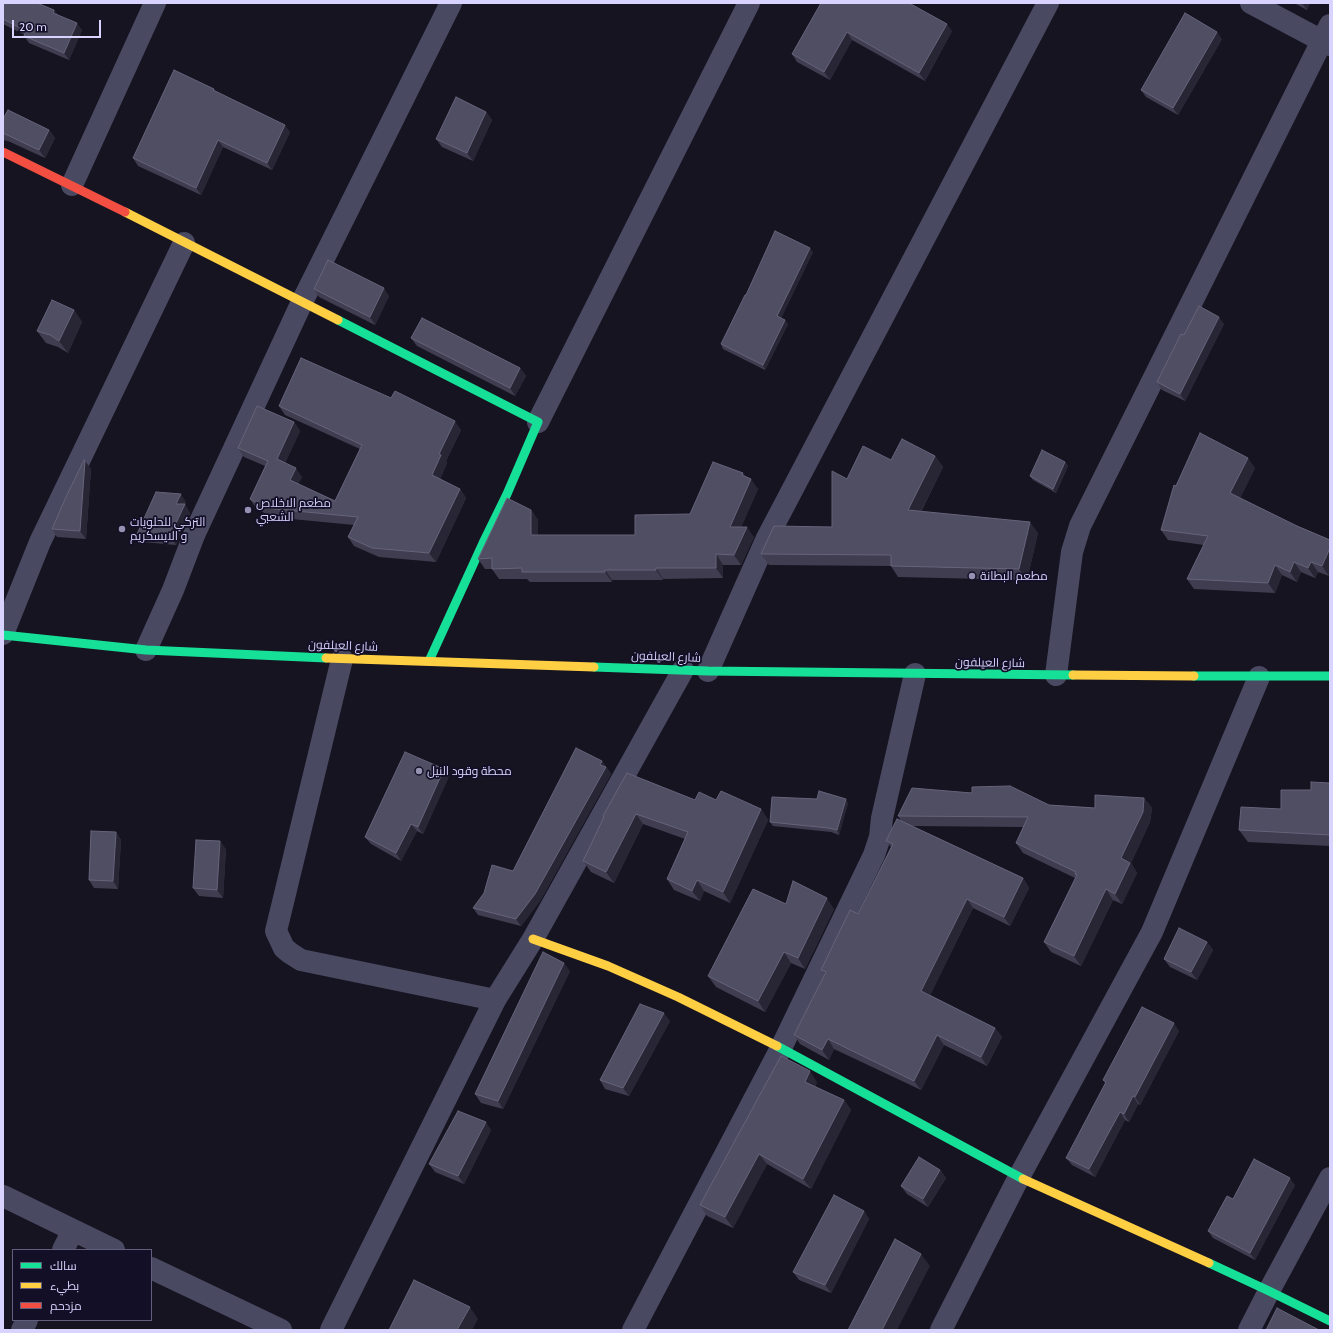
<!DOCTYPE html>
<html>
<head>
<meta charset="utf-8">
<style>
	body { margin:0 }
	#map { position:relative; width:1333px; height:1333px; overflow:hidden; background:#161421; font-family:Cabin,Cairo,sans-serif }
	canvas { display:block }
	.frame { position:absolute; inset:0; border:4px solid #d9d4ff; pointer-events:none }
	.legend { position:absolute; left:12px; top:1249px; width:140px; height:72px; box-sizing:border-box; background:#130f26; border:1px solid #625e7d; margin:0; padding:5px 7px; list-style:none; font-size:12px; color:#d9d4ff }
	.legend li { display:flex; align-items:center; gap:8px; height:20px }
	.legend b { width:20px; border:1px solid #625e7d }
	.scale { position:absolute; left:12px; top:20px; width:89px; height:18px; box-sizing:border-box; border:2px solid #d9d4ff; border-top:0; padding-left:5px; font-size:12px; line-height:14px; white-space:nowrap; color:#d9d4ff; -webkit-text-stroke:3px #130f26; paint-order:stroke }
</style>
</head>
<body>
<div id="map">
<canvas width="1333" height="1333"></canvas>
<div class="frame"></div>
<ul class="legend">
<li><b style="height:5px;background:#16e098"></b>سالك</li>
<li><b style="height:5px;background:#ffcf43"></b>بطيء</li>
<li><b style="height:5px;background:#f24e42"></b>مزدحم</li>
</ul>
<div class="scale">20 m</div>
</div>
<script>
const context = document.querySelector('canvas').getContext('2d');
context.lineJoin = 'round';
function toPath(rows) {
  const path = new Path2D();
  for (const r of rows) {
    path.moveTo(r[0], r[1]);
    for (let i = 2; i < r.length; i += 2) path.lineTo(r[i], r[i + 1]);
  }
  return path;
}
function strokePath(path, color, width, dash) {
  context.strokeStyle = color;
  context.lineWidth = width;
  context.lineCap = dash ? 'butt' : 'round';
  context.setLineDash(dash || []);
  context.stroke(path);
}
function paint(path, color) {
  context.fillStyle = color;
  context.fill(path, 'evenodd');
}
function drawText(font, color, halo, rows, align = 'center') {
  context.font = font + ' Cabin,Cairo,sans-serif';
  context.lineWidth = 3.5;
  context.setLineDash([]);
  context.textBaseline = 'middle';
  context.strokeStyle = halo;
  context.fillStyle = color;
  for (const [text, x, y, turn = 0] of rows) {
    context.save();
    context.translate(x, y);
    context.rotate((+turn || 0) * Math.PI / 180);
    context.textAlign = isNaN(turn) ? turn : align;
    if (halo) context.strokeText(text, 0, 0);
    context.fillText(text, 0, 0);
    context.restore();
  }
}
const street = toPath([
	[1251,3,1330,45],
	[72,185,155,3],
	[538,422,749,3],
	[3,634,40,542,184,243],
	[146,650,173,590,194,535,302,302,451,3],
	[342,659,276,931,284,948,290,953,301,960,495,1000],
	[708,671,767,538,1048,3],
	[1056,675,1072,552,1080,526,1330,25],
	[3,1196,114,1250],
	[63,1250,73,1230],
	[151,1268,281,1330],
	[22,1330,27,1320],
	[331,1330,495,1000,533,939,683,670],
	[633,1330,781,1048,874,855,880,837,882,818,915,674],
	[941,1330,1019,1177,1152,932,1259,677],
	[1249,1330,1269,1291,1330,1178]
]);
const fast = toPath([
	[338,320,538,422,507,494,483,543,429,661],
	[3,635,146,650,326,658],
	[594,667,708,671,1073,675],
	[1194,676,1330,676],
	[777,1046,1023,1179],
	[1209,1263,1269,1291,1330,1321]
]);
const slow = toPath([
	[125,212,338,320],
	[326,658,594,667],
	[1073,675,1194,676],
	[533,939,608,966,678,997,777,1046],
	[1023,1179,1209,1263]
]);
const jam = toPath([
	[3,152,125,212]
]);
const wall = toPath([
	[3,3,54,10,58,15,82,30,69,60,29,43,24,36,25,35,3,24],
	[821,3,952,31,925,81,852,40,830,80,797,62,792,54],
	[1294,3,1310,3,1307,10],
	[1222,39,1178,115,1146,97,1141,90],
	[214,89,216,92,290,132,272,170,223,147,201,195,138,166,133,158],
	[486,112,492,120,473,161,442,147,436,139],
	[3,119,49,130,55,138,45,158,8,141,3,140],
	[813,252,781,318,788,324,765,370,723,349,721,344,746,295],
	[314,289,389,296,375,325,319,297],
	[74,310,82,322,68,353,58,347,46,343,37,331],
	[1224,324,1185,401,1162,390,1157,382,1184,335],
	[411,338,520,368,526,376,515,396,417,346],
	[391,398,461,430,446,461,447,463,440,479,460,489,466,498,436,562,379,557,354,546,348,537,354,525,271,517,256,508,250,499,265,466,244,457,238,448,294,422,300,431,285,463,302,477,298,484,335,501,360,449,285,415,279,406],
	[935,456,943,467,921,512,1038,533,1027,580,898,577,891,566,769,565,761,554,832,527,847,479,891,460],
	[85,461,91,469,86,539,57,537,52,529],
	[1065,462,1068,466,1056,493,1033,480,1030,476],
	[1255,468,1240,498,1297,526,1330,540,1330,574,1329,576,1318,572,1315,578,1301,572,1297,582,1282,575,1275,593,1194,589,1187,579,1204,545,1168,540,1161,530,1176,486],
	[743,473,745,476,758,489,741,527,754,537,741,565,723,565,723,578,663,579,663,580,612,580,612,582,530,582,527,579,499,579,492,569,485,569,478,559,531,510,538,520,538,535,635,535,690,514],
	[186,502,185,505,190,513,176,545,143,542,137,534],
	[602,761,611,774,540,901,521,926,478,915,473,908,513,871],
	[444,769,449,776,423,834,417,831,401,861,371,844,365,837],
	[1330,783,1330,846,1248,842,1239,830,1281,809,1311,790],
	[1144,798,1152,808,1150,822,1131,863,1137,873,1122,904,1113,900,1081,966,1051,952,1044,942,1075,878,1023,853,1016,843,1023,827,912,826,1023,878,1029,888,1010,926,973,908,930,995,995,1028,1002,1037,987,1066,944,1045,921,1090,834,1049,829,1060,800,1044,794,1035,825,974,821,970,858,914,891,847,886,841,901,821,898,816,1049,805,1095,808],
	[695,800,716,800,761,809,768,820,730,903,704,891,700,901,674,890,667,879,685,839,643,824,614,883,591,872,583,861,604,818,603,816],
	[848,803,839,835,831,832,773,826,770,822],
	[116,832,121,840,118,889,94,888,89,880],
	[226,849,223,898,199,896,193,888],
	[786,904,834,909,805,969,791,963,765,1012,716,987,708,976],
	[1207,942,1213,950,1197,980,1170,967,1164,959],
	[570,971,503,1109,481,1103,475,1094],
	[670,1021,629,1096,605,1089,600,1080],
	[1179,1031,1140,1105,1138,1104,1129,1122,1125,1120,1095,1177,1072,1165,1066,1158,1106,1084,1103,1080],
	[817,1082,815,1087,844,1100,851,1110,811,1189,767,1164,733,1228,707,1216,700,1205],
	[491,1130,464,1184,435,1172,429,1164],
	[940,1170,946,1178,928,1207,907,1194,901,1186],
	[1295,1185,1255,1260,1213,1238,1208,1231,1233,1199],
	[864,1211,869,1219,831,1293,799,1280,793,1272]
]);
const shadedWall = toPath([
	[1302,3,1310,3,1307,10],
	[54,10,59,17,53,13],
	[77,23,82,30,69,60,64,53],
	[947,24,952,31,925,81,919,73],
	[847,32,852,40,830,80,824,72],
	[1217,32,1222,39,1178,115,1173,108],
	[486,112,492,120,473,161,467,153],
	[285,125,290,132,272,170,267,163],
	[49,130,55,138,45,158,39,150],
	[218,140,223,147,201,195,196,188],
	[810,248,813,252,780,321,777,316],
	[384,288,389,296,375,325,370,317],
	[74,310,82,322,68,353,59,341],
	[1219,317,1224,324,1185,401,1180,394],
	[785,320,788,324,765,370,763,365],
	[520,368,526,376,515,396,510,388],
	[455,421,461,430,446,461,447,463,438,484,432,475,439,454],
	[294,422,300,431,283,468,277,459],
	[935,456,943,467,916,521,908,510],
	[1248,458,1255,468,1238,503,1230,493],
	[85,461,91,469,86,539,80,531],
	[1065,462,1068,466,1056,493,1053,489],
	[296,468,302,477,296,489,290,480],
	[743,473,749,482,751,479,758,489,737,537,730,527],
	[460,489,466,498,436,562,429,553],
	[181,494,186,502,185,505,190,513,176,545,170,536,176,504],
	[531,510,538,520,538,545,531,535],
	[1030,522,1038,533,1027,580,1019,569],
	[747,527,754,537,741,565,734,555],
	[1330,548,1330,574,1329,576,1322,566],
	[716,554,723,565,723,578,716,568],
	[1294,562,1301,572,1297,582,1290,572],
	[1311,562,1318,572,1315,578,1308,568],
	[1275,565,1282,575,1275,593,1268,583],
	[656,568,663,579,663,580,656,570],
	[605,570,612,580,612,582,605,572],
	[602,761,611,774,540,901,521,926,516,919],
	[444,769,449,776,423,834,418,827],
	[1144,798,1152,808,1150,822,1131,863,1137,873,1122,904,1115,894,1121,858],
	[846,799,848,803,839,835,837,830],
	[761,809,768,820,730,903,723,892],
	[636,814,643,824,614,883,606,872],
	[411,824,417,831,401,861,396,853],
	[116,832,121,840,118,889,113,881],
	[220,841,226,849,223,898,217,890],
	[1023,878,1029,888,1010,926,1004,917],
	[697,880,704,891,700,901,692,891],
	[1106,889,1113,900,1081,966,1074,956],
	[827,898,834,909,805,969,798,958],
	[967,899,973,908,928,1000,921,991],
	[1207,942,1213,950,1197,980,1191,972],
	[784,952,791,963,765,1012,758,1001],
	[564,963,570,971,503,1109,498,1101],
	[664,1013,670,1021,629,1096,623,1088],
	[1174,1023,1179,1031,1140,1105,1135,1097],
	[995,1028,1002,1037,987,1066,981,1057],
	[937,1035,944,1045,921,1090,914,1081],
	[828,1039,834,1049,829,1060,822,1050],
	[810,1071,817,1082,812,1092,805,1082],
	[1133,1096,1138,1104,1129,1122,1124,1114],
	[844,1100,851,1110,811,1189,803,1179],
	[1120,1112,1125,1120,1095,1177,1089,1169],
	[486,1122,491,1130,464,1184,458,1176],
	[759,1154,767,1164,733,1228,725,1217],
	[940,1170,946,1178,928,1207,923,1199],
	[1290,1178,1295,1185,1255,1260,1250,1253],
	[864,1211,869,1219,831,1293,825,1285],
	[921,1254,930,1266,897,1330,882,1330],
	[470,1307,478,1319,472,1330,457,1330]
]);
const building = toPath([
	[3,3,37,3,54,10,53,13,77,23,64,53,24,36,26,31,3,19,3,3],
	[821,3,909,3,947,24,919,73,847,32,824,72,792,54,821,3],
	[1185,13,1217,32,1173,108,1141,90,1185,13],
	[174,70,214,89,213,90,285,125,267,163,218,140,196,188,133,158,174,70],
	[456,97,486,112,467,153,436,139,456,97],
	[8,110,49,130,39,150,3,133,3,119,8,110],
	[775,231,810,248,777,316,785,320,763,365,721,344,745,295,746,295,775,231],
	[328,260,384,288,370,317,314,289,328,260],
	[52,300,74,310,59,341,50,335,37,331,52,300],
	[1199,306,1219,317,1180,394,1157,382,1181,334,1184,335,1199,306],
	[422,318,520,368,510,388,411,338,422,318],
	[301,358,391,398,395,391,455,421,439,454,441,455,432,475,460,489,429,553,372,548,348,537,358,517,265,508,250,499,268,461,238,448,257,406,294,422,277,459,296,468,290,480,335,501,362,445,279,406,301,358],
	[1200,433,1248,458,1230,493,1297,526,1330,540,1330,548,1322,566,1311,562,1308,568,1294,562,1290,572,1275,565,1268,583,1187,579,1208,536,1161,530,1174,485,1176,486,1200,433],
	[902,439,935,456,908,510,1030,522,1019,569,891,566,891,555,761,554,774,526,832,527,832,471,847,479,863,446,891,460,902,439],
	[1042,450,1065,462,1053,489,1030,476,1042,450],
	[84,460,85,461,80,531,52,529,66,497,84,460],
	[713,462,743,473,742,475,751,479,730,527,747,527,734,555,716,554,716,568,656,568,656,570,605,570,605,572,522,572,522,568,492,569,492,558,478,559,507,498,531,510,531,535,635,535,635,515,690,514,713,462],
	[156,492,181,494,176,504,185,504,170,536,137,534,156,492],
	[576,748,602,761,600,765,606,767,535,894,516,919,473,908,484,893,492,865,513,871,576,748],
	[405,752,444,769,418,827,411,824,396,853,365,837,405,752],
	[627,773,695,800,699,792,716,800,721,791,761,809,723,892,697,880,692,891,667,879,688,832,636,814,606,872,583,861,604,817,603,816,627,773],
	[1311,782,1330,783,1330,835,1239,830,1241,807,1281,809,1281,790,1311,790,1311,782],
	[1010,786,1049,805,1095,808,1095,795,1144,798,1143,812,1121,858,1130,863,1115,894,1106,889,1074,956,1044,942,1077,875,1075,874,1076,872,1016,843,1028,817,898,816,912,788,972,793,972,787,1010,786],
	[819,791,846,799,837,830,828,828,770,822,772,797,817,799,819,791],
	[897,819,1023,878,1004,917,967,899,921,991,995,1028,981,1057,937,1035,914,1081,828,1039,822,1050,794,1035,826,972,821,970,850,910,858,914,893,844,886,841,897,819],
	[91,831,116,832,113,881,89,880,91,831],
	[196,840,220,841,217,890,193,888,196,840],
	[793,881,827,898,798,958,784,952,758,1001,708,976,753,889,786,904,793,881],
	[1179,928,1207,942,1191,972,1164,959,1179,928],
	[543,952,564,963,498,1101,475,1094,543,952],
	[640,1004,664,1013,623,1088,600,1080,640,1004],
	[1142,1007,1174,1023,1135,1097,1133,1096,1124,1114,1120,1112,1089,1169,1066,1158,1106,1082,1103,1080,1142,1007],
	[781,1056,810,1071,805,1082,844,1100,803,1179,759,1154,725,1217,700,1205,781,1056],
	[458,1111,486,1122,458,1176,429,1164,458,1111],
	[919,1157,940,1170,923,1199,901,1186,919,1157],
	[1254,1159,1290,1178,1250,1253,1208,1231,1227,1196,1233,1199,1254,1159],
	[834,1195,864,1211,825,1285,793,1272,834,1195],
	[895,1239,921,1254,882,1330,848,1330,895,1239],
	[414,1280,470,1307,457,1330,389,1330,414,1280],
	[1277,1308,1319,1330,1266,1330,1277,1308]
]);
const markers = [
	[248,510,4,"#9591b1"],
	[122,529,4,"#9591b1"],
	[972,576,4,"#9591b1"],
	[419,771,4,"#9591b1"]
];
const poiNames = [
	["مطعم الاخلاص",256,503],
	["الشعبي",256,517],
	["التركي للحلويات",130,522],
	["و الايسكريم",130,536],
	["مطعم البطانة",980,576],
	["محطة وقود النيل",427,771]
];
const streetNames = [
	["شارع العيلفون",343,646,2],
	["شارع العيلفون",666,657,2],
	["شارع العيلفون",990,663,1]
];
strokePath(street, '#4a4962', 22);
strokePath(fast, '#16e098', 9);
strokePath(slow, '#ffcf43', 9);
strokePath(jam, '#f24e42', 9);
paint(wall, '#403d50');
paint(shadedWall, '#282635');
paint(building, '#504e63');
strokePath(building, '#66637b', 1);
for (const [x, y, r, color] of markers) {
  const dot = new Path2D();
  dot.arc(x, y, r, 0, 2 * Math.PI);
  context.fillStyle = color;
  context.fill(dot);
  strokePath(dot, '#130f26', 1.5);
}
drawText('12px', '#d9d4ff', '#130f26', poiNames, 'left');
drawText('12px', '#d9d4ff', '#130f26', streetNames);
</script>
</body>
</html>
